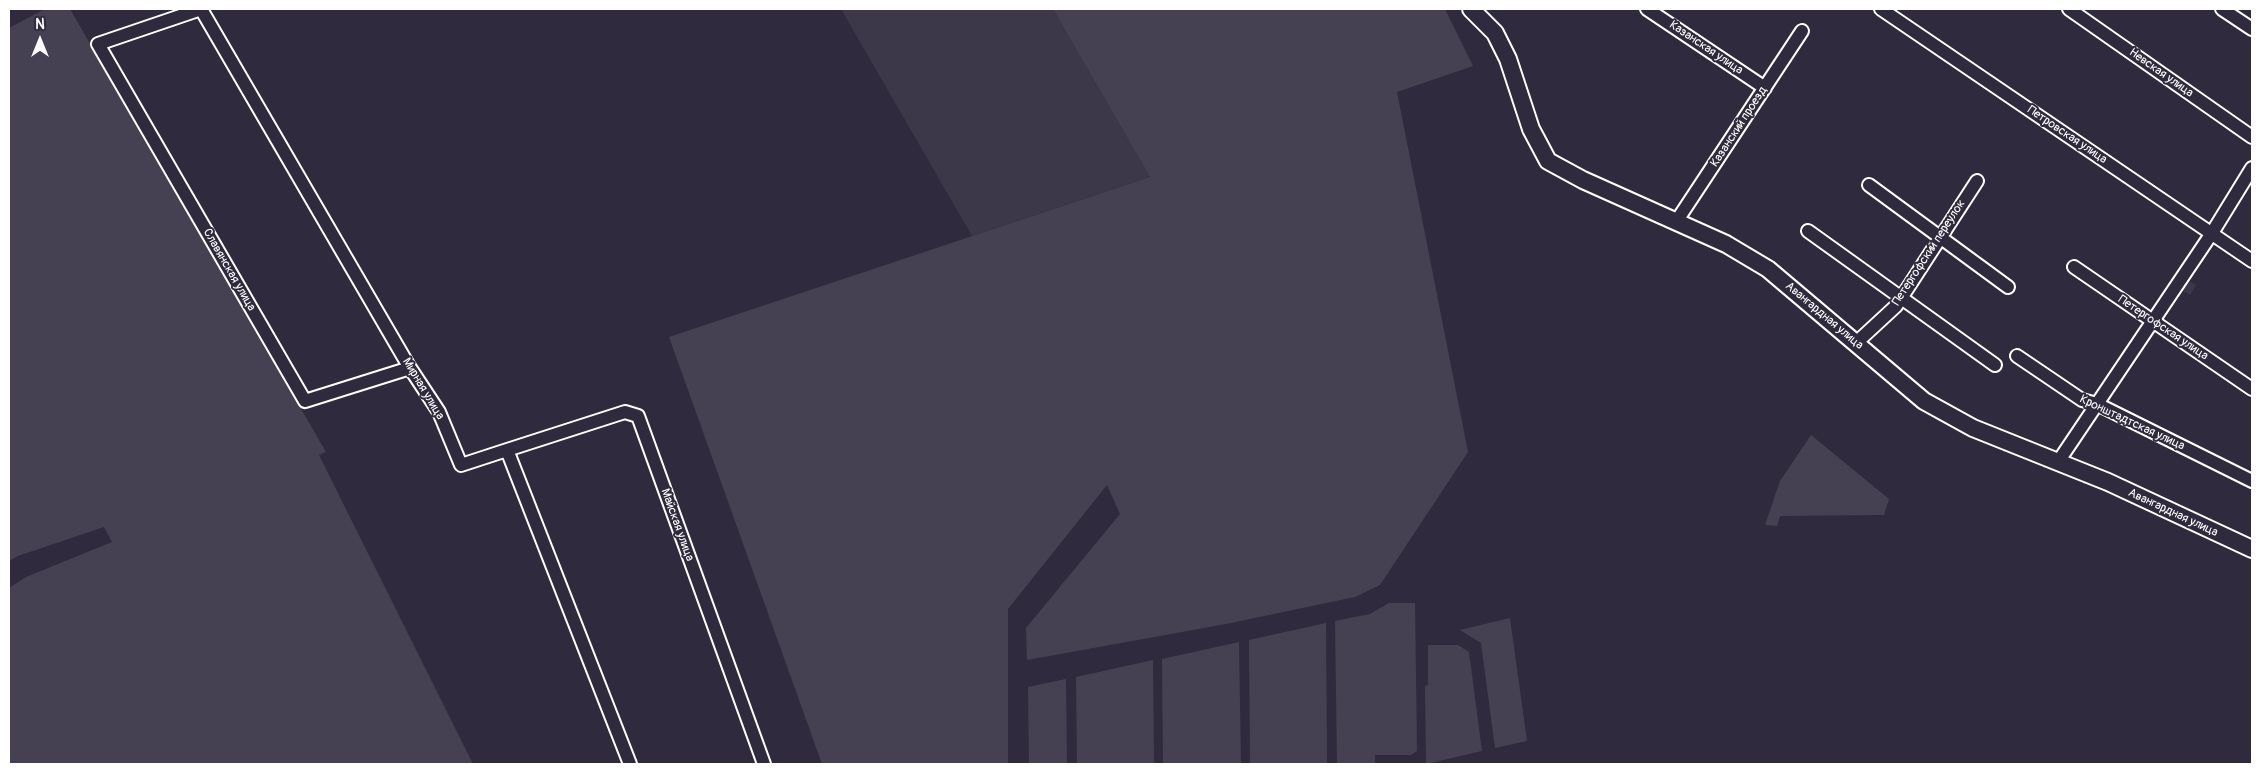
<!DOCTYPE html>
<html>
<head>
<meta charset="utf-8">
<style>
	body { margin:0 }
	#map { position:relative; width:2261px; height:773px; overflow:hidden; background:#2f2a3d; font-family:Pangolin,sans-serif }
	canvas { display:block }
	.frame { position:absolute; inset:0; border:10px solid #fff; pointer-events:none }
	.north { position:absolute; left:15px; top:15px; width:50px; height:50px; -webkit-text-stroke:4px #2f2a3d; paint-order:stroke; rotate:0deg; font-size:14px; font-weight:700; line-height:20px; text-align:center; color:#fff }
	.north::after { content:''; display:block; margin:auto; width:18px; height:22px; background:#fff; clip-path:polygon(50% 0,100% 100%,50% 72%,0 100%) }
</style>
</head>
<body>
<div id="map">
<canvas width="2261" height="773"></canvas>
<div class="frame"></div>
<div class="north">N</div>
</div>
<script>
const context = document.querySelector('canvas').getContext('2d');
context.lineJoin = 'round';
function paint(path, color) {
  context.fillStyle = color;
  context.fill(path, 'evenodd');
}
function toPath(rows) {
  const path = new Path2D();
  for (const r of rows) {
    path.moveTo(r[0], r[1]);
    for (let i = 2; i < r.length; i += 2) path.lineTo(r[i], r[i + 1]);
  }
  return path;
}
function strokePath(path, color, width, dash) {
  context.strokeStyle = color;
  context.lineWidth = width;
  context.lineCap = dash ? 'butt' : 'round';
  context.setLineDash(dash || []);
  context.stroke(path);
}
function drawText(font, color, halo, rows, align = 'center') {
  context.font = font + ' Pangolin,sans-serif';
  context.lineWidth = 4;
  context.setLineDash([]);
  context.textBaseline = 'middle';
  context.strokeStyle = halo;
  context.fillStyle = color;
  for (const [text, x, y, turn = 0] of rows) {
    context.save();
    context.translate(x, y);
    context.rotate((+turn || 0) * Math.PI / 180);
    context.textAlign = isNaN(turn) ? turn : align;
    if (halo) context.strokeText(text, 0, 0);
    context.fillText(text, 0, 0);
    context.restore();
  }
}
const built = toPath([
	[841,9,1053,9,1150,177,972,236],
	[2189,281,2196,285,2190,295,2183,291]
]);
const green = toPath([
	[45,9,70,9,326,452,319,455,473,764,9,764,9,588,26,577,112,542,104,527,18,556,9,561,9,28],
	[1053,9,1445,9,1473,66,1397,92,1468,452,1380,585,1355,597,1226,624,1027,660,1026,628,1120,514,1107,485,1008,609,1008,764,822,764,669,337,1150,177],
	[1811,435,1889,499,1884,515,1780,516,1777,526,1765,525,1780,481],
	[1389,603,1415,603,1417,751,1411,755,1375,755,1375,764,1337,764,1335,621,1370,614],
	[1510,618,1527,741,1495,748,1481,643,1460,630],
	[1326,623,1327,764,1250,764,1249,640],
	[1239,642,1241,764,1163,764,1162,659],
	[1428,645,1458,645,1469,652,1482,751,1426,764,1425,686,1428,685],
	[1153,660,1154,764,1077,764,1076,677],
	[1066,679,1067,764,1029,764,1028,687]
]);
const minor = toPath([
	[201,9,410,368,439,412,461,465,507,450,630,764],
	[201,9,98,44,305,401,410,368],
	[1647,9,1765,88],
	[1881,9,2252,261],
	[2069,9,2252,137],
	[2222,9,2252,29],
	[1869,185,2008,287],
	[1676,222,1802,31],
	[1808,231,1995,365],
	[2074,267,2252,389],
	[1856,343,1896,306,1977,181],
	[2017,356,2082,400,2097,404,2252,481],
	[507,450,625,412,638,416,764,764],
	[2058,462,2212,233,2252,168]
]);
const major = toPath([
	[1471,9,1495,33,1508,59,1531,129,1548,161,1583,180,1726,244,1768,269,1924,401,1973,428,2108,482,2252,549]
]);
const streetNames = [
	["Казанская улица",1706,48,34],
	["Невская улица",2161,73,35],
	["Казанский проезд",1739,127,-57],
	["Петровская улица",2067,135,34],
	["Петергофский переулок",1929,253,-57],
	["Славянская улица",229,270,60],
	["Авангардная улица",1824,316,40],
	["Петергофская улица",2163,328,34],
	["Мирная улица",423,389,59],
	["Кронштадтская улица",2132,423,25],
	["Авангардная улица",2173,513,25],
	["Майская улица",677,525,70]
];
paint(built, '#3c3749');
paint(green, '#464152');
strokePath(minor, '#fff', 16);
strokePath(major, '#fff', 20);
strokePath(minor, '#2f2a3d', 12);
strokePath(major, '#2f2a3d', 16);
drawText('12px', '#fff', '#2f2a3d', streetNames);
</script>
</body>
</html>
